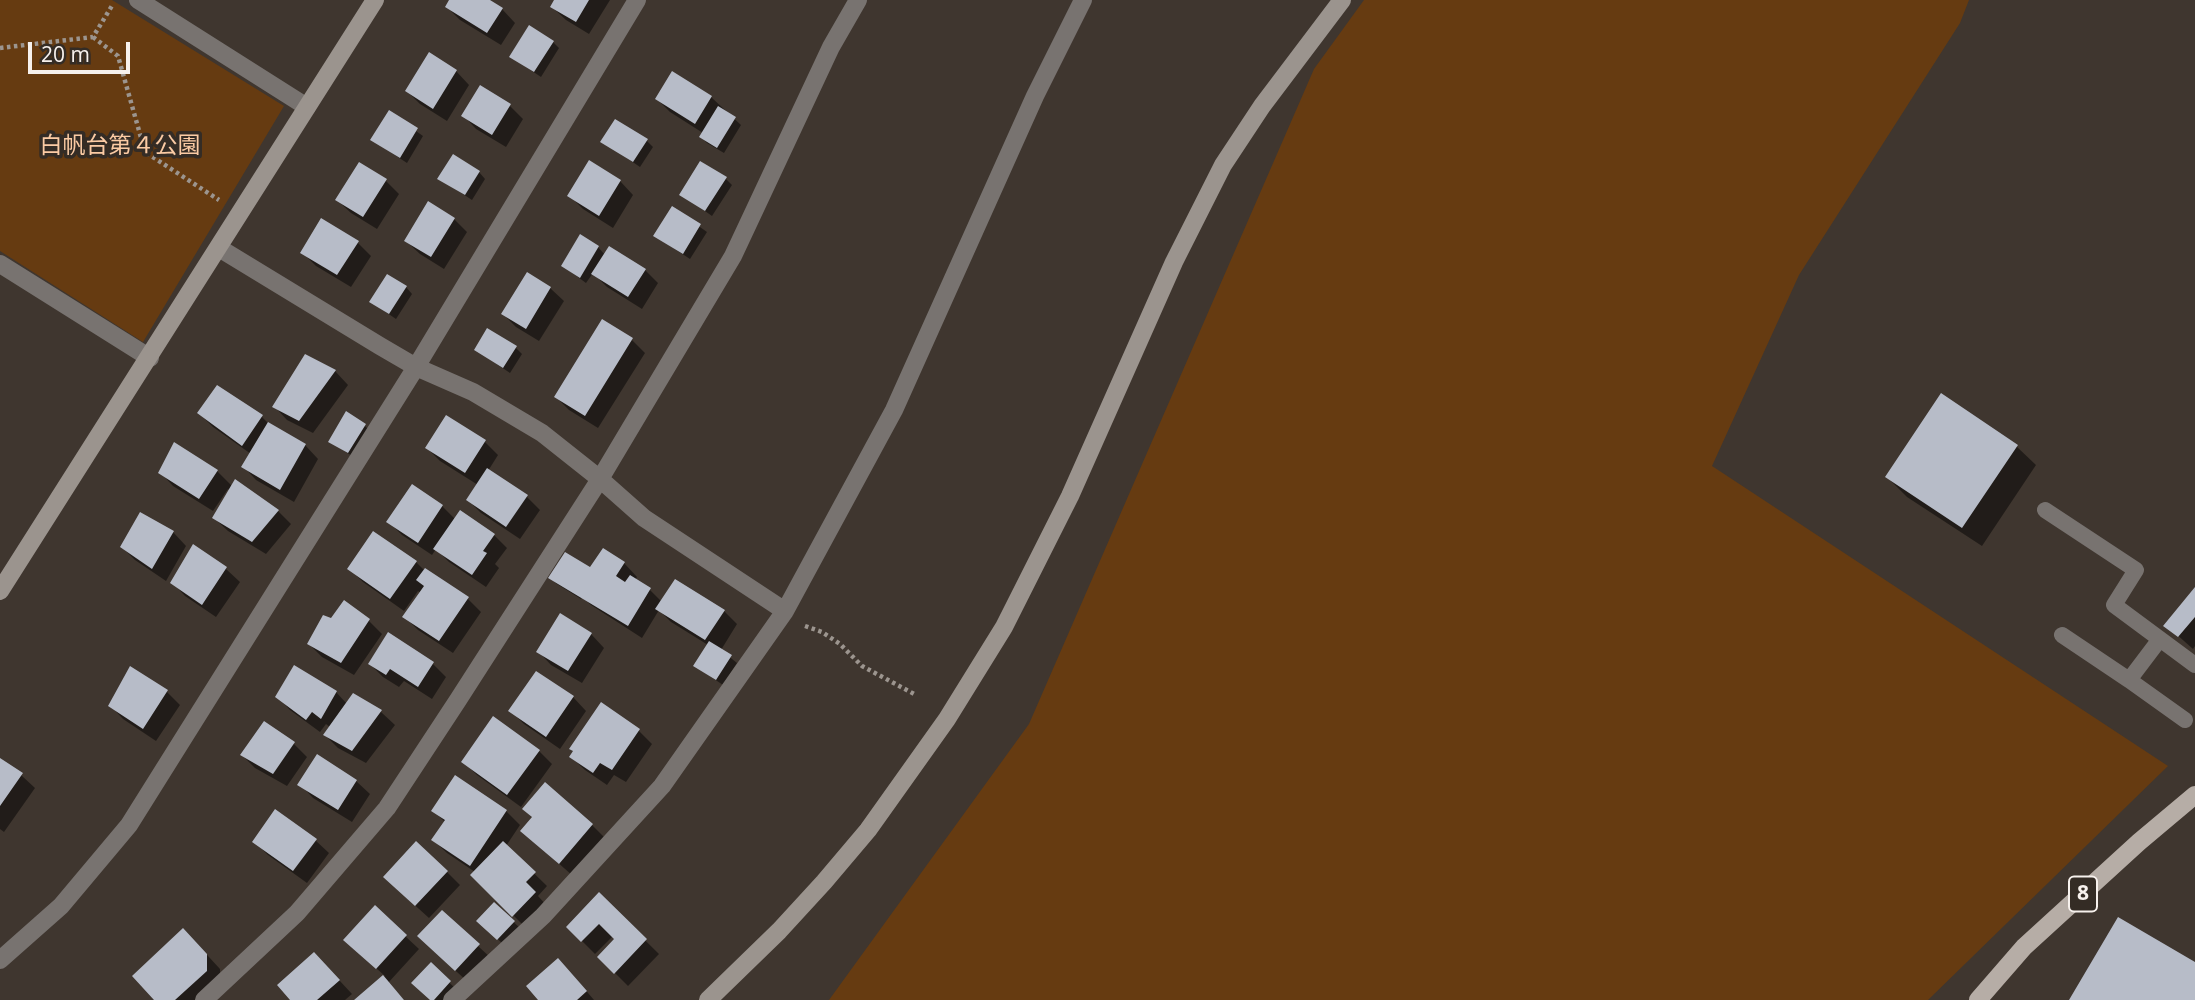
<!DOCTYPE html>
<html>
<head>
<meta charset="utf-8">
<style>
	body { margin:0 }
	#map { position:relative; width:2195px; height:1000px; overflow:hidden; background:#3f362f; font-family:"Open Sans",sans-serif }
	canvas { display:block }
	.scale { position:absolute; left:28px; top:42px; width:102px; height:32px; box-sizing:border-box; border:4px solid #f7f1ed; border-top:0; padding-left:9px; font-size:21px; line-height:24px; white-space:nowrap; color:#f7f1ed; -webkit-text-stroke:5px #342c25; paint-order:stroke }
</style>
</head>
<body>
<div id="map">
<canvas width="2195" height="1000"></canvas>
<div class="scale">20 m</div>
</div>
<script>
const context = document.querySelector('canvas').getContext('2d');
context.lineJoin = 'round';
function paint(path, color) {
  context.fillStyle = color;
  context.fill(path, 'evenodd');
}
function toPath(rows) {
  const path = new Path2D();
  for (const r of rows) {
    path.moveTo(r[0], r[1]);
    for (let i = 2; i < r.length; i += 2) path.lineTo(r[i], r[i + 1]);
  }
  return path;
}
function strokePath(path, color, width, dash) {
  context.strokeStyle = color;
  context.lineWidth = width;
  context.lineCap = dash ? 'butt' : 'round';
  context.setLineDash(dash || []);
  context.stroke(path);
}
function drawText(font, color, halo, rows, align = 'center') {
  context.font = font + ' "Open Sans","Noto Sans JP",sans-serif';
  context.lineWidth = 7;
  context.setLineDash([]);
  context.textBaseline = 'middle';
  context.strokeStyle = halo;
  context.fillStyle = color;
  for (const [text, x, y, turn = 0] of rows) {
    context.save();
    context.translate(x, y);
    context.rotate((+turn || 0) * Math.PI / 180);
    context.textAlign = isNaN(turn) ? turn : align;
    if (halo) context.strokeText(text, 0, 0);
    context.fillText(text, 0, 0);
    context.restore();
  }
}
const green = toPath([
	[0,0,112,0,284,106,143,342,0,251],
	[1364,0,1969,0,1960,23,1799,275,1712,466,2168,766,1928,1000,829,1000,1029,724,1314,69]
]);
const shadow = toPath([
	[451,0,487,0,502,9,515,23,501,45,460,20,447,7],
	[556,0,610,0,589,34,566,20,552,7],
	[553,42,559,48,541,77,511,57],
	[456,71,469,85,447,121,420,104,407,91],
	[711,97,741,125,724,153,707,143,701,137,703,133,670,112,657,99],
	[510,106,523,119,506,147,476,129,463,115],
	[389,112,423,136,407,163,372,140],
	[647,141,653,147,640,167,603,142],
	[479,172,485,179,472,200,440,179],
	[726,179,732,185,712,216,681,194],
	[386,181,399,194,377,229,351,213,337,200],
	[620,181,633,195,613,228,583,209,570,196],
	[673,208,707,232,690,259,655,236],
	[454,219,467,232,444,269,420,254,406,241],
	[358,243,371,256,351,287,316,266,302,252],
	[598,247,605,255,645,270,658,283,642,309,607,287,593,273,586,283,563,266],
	[406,287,412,294,396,319,371,302],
	[550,288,564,301,539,341,516,327,503,314],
	[632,340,645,353,598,428,569,410,556,397],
	[516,348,522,354,510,373,476,350],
	[335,371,348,385,313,433,287,420,274,406],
	[199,413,262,417,271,426,305,445,318,459,294,502,256,480,243,466,251,454,213,427],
	[365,426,371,432,355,458,331,442],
	[484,441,498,455,488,471,527,497,540,510,520,539,481,513,468,500,478,485,440,461,427,448],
	[175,445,217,471,232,486,235,481,278,511,291,524,266,554,228,531,214,518,230,490,228,489,213,511,173,486,160,472],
	[2016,446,2036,465,1982,546,1907,497,1887,477],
	[442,506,456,520,494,535,507,548,495,564,499,568,486,587,449,562,436,549,432,555,402,535,389,522],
	[173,532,186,546,166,581,135,560,122,547],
	[194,546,226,569,240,582,216,617,185,596,172,582],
	[416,562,425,571,468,599,481,612,453,653,418,630,405,617,421,593,418,591,404,611,363,582,349,568],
	[624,563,637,577,635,580,650,590,662,602,724,611,737,624,721,650,737,663,723,685,695,666,708,645,671,622,659,610,642,638,591,605,582,597,581,599,557,584,550,578],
	[2195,590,2195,646,2193,649,2166,625],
	[344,603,369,621,382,634,354,675,322,657,309,644,332,620],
	[560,615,591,634,604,648,582,683,551,665,538,651],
	[389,635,433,664,446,677,432,699,404,681,399,687,383,677,370,664],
	[131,669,167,692,180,705,156,741,123,719,110,705],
	[336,692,347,704,353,695,381,712,395,725,366,763,338,748,325,735,330,727,326,724,320,732,290,710,277,696],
	[573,697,586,711,560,749,524,724,511,711],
	[601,705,639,731,652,744,626,782,614,775,607,785,585,770,571,757],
	[294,744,307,757,287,786,255,768,242,755],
	[539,751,552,764,521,807,477,775,463,761],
	[0,760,21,775,35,788,4,832,0,829],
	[455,777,506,811,520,825,506,846,547,886,538,896,548,907,527,929,473,875,475,872,447,853,433,840,445,822,433,810],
	[356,781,370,794,352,822,313,798,300,784],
	[592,825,605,838,573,876,522,831],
	[315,840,329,853,307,883,268,855,254,841],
	[447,872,460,885,429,918,398,890],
	[599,895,659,954,628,986,599,957,617,939,613,936,595,954,568,927],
	[494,904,520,928,504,945,479,921],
	[375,908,419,949,388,983,404,1000,356,1000,385,976,359,953],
	[197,944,220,969,220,984,202,1000,156,1000],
	[478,946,492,959,469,983,433,950],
	[431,965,456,989,446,1000,432,1000],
	[327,967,352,994,345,1000,293,1000],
	[571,973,594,1000,541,1000]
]);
const building = toPath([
	[449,0,490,0,503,8,487,33,445,7],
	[554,0,589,0,576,22,550,7],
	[529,25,554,41,534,72,509,57],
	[429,52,457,70,433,109,405,91],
	[672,71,712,96,695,124,655,99],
	[480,85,511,104,492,135,461,116],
	[718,106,736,117,717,148,699,137],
	[389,110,418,128,400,158,370,140],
	[615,119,648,139,633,162,600,142],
	[453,154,480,171,465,195,437,179],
	[589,160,621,180,599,216,567,196],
	[700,161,727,177,705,211,679,195],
	[359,162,387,179,363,217,335,200],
	[428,201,455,218,431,257,404,241],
	[672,206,701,224,683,254,653,236],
	[321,218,359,241,337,275,300,253],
	[580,234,599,246,580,278,561,266],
	[609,246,646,269,628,297,591,274],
	[527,272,551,287,526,329,501,314],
	[387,274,407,286,389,314,369,302],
	[602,319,633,338,585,416,554,397],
	[487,328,517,346,503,368,474,350],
	[305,354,336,370,299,421,272,407],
	[217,385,263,415,242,446,197,413],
	[1941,393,2018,445,1962,528,1885,477],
	[346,411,366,424,348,453,328,442],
	[446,415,486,440,465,473,425,448],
	[268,422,306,444,280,490,241,467],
	[174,442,218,470,199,499,158,473],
	[487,468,528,495,506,527,466,500],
	[235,479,279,510,252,542,212,518],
	[412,484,443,505,418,543,386,522],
	[460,510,495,534,483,551,487,553,472,575,433,549],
	[140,512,174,531,152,569,120,547],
	[373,531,417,561,390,599,347,569],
	[193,544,227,567,202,605,170,583],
	[603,548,625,562,616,576,625,582,630,575,651,588,628,626,548,578,565,552,590,567],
	[425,568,469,597,439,641,402,617,424,586,416,580],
	[675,579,725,610,705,640,655,609],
	[2195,587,2195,617,2178,637,2163,626],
	[344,600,370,619,341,663,307,644,323,615,331,618],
	[560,613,592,633,568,671,536,652],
	[388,632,434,662,418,687,390,669,386,675,368,664],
	[709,641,732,655,716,680,693,666],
	[294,665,337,691,321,719,312,712,306,720,275,697],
	[130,666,168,690,143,729,108,706],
	[536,671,574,696,546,737,508,711],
	[353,693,382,710,352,751,323,735],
	[601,702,640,729,612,770,600,763,593,773,569,757,573,751,569,749],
	[493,716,540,750,507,795,461,762],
	[264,721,295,742,273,774,240,755],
	[317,754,357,780,338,810,297,785],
	[0,758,23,773,0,806],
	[455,775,507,810,470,866,431,840,445,820,431,811],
	[545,782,593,824,559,864,520,831,532,817,522,809],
	[275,809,317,839,293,871,252,842],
	[416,841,448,871,415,906,383,877],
	[503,841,536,872,526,882,536,892,512,917,470,875],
	[599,892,647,939,614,974,597,957,614,939,599,924,581,942,566,927],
	[494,902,515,921,497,940,476,921],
	[375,905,407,935,376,969,343,940],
	[442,910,480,944,455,971,417,936],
	[2118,917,2195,962,2195,1000,2069,1000],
	[183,928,207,954,207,971,175,1000,154,1000,132,976],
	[314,952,340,980,317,1000,290,1000,277,985],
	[558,958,587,991,577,1000,538,1000,526,986],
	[431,962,451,981,434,1000,430,1000,411,983],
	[383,975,404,1000,354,1000]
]);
const path = toPath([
	[93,37,118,56,145,152,219,200],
	[0,48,93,37,113,4],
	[805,626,822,632,840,644,862,666,916,695]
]);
const lane = toPath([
	[2045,510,2136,570,2114,605,2195,665],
	[2062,635,2129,680,2160,639],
	[2129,680,2185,720]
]);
const street = toPath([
	[138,0,307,107],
	[219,248,380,346,416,367,473,392,542,433,600,479,644,518,785,611,662,786,543,916,452,1000],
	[0,264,150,358],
	[785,611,894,410,1035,96,1083,0],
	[0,960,61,906,129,825,416,367,637,0],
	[204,1000,297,913,387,808,458,700,600,479,733,256,831,47,858,0]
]);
const secondary = toPath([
	[0,591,375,0],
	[708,1000,779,931,824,882,868,830,947,719,1004,627,1070,496,1174,262,1223,165,1262,106,1342,0]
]);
const primary = toPath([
	[1978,1000,2024,947,2139,842,2195,795]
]);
const shields = [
	[2083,894,28]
];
const shieldNames = [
	["8",2083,894]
];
const parkNames = [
	["白帆台第４公園",120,146]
];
paint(green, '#663b11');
paint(shadow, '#0007');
paint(building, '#b7bcc8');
strokePath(path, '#9c958f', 4.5, [3.5, 3.5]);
strokePath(lane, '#787370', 16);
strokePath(street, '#787370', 18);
strokePath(secondary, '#9b948e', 18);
strokePath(primary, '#b6ada6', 18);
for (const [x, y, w] of shields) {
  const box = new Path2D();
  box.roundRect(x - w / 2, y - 17.5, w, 35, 5);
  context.fillStyle = '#342c25';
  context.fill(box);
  strokePath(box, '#f7f1ed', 2);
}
drawText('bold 21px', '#f7f1ed', null, shieldNames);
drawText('23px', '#fbcba4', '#342c25', parkNames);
</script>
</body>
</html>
